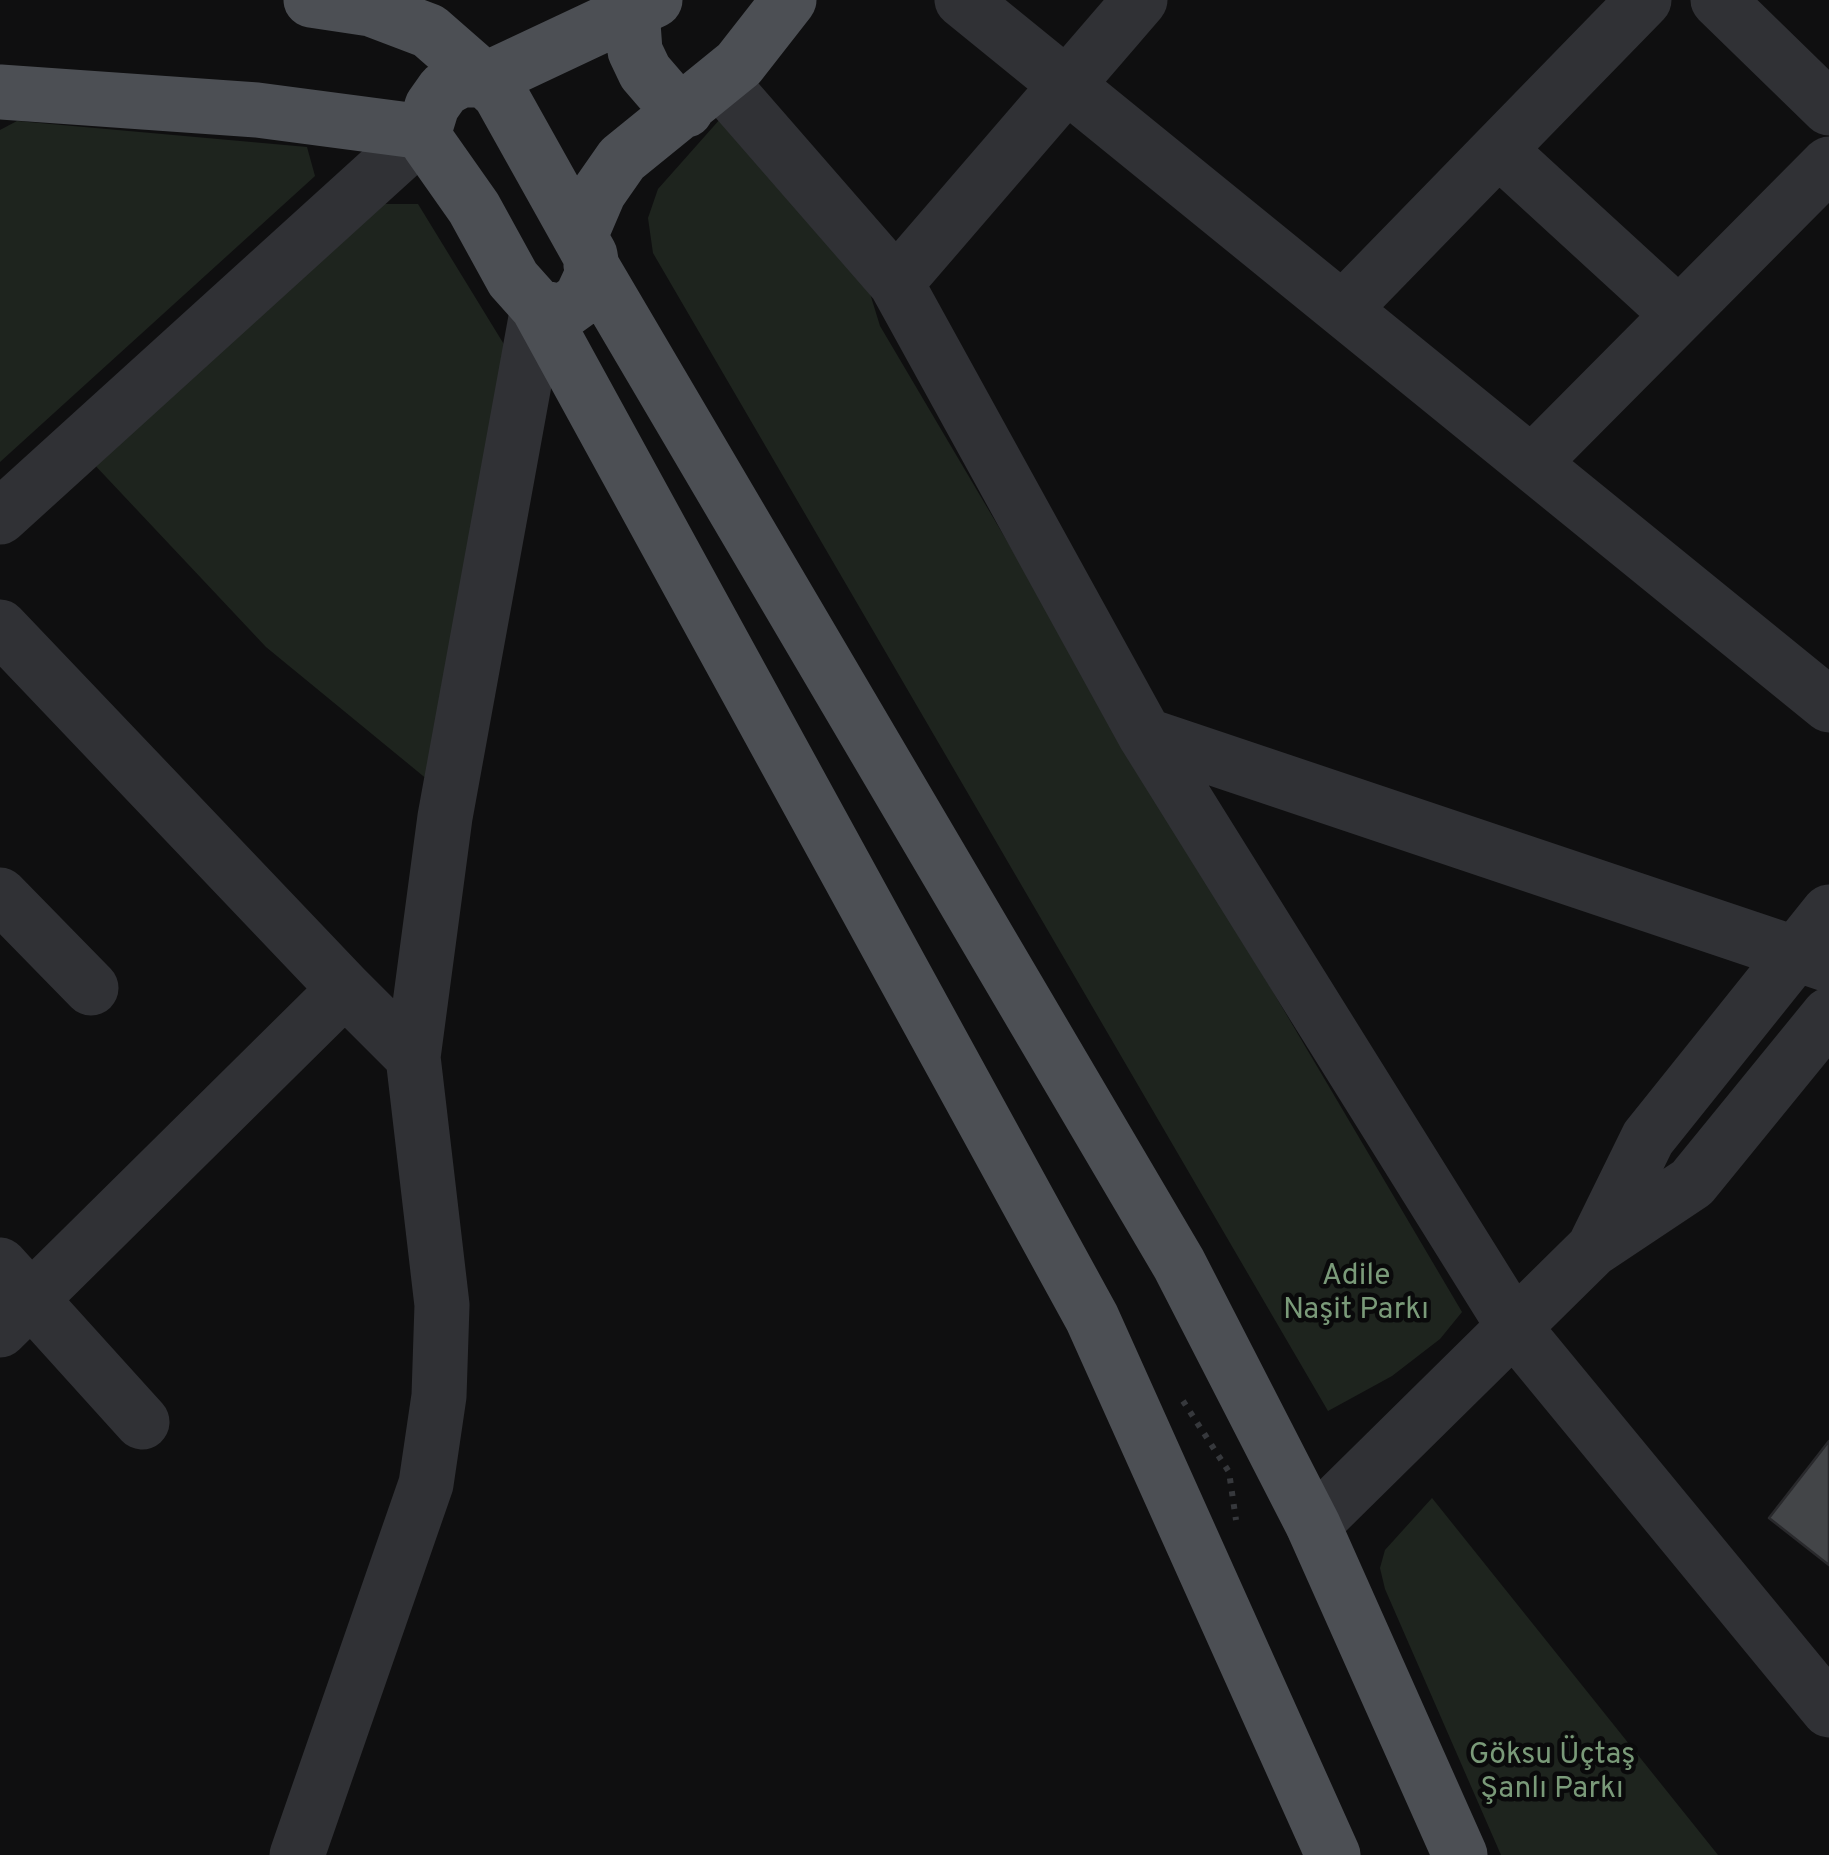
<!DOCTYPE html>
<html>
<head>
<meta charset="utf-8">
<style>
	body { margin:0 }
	canvas { display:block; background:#0f0f10 }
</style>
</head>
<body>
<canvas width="1829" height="1855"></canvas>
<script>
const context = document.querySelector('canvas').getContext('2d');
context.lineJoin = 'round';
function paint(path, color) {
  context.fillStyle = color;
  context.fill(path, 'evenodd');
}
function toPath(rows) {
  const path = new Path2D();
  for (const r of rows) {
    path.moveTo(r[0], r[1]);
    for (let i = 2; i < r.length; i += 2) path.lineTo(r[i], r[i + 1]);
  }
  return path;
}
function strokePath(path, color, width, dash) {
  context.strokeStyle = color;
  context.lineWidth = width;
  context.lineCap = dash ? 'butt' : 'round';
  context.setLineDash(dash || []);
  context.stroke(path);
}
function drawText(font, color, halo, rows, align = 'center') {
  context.font = font + ' Overpass,sans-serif';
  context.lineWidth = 9;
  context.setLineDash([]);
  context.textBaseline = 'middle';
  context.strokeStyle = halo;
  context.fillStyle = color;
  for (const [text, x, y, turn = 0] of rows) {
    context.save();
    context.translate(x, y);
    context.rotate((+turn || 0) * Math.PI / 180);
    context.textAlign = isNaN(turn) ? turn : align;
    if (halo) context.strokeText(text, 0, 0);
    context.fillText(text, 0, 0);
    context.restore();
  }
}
const green = toPath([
	[721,118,868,287,880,326,1462,1312,1440,1339,1392,1376,1328,1411,653,253,648,218,658,189],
	[17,121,307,147,315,176,0,462,0,130],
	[375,204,418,204,516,364,428,780,266,647,91,461],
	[1432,1498,1718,1855,1501,1855,1385,1589,1380,1568,1385,1550]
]);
const building = toPath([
	[1829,1441,1829,1565,1769,1518,1829,1441]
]);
const path = toPath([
	[1183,1401,1229,1472,1236,1520]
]);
const minor = toPath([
	[962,0,1829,705],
	[1140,0,896,283,1145,735,1516,1330,1829,1710],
	[1718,0,1829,108],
	[720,81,896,283],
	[1499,150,1679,315],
	[1343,309,1644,0],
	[1532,463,1829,164],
	[0,517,424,132],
	[0,627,345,989],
	[1145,735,1829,965],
	[0,895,91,988],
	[1595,1246,1648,1138,1829,912],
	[0,1265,142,1422],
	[0,1330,345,989,413,1057],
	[1313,1525,1593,1249,1692,1183,1829,1015],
	[297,1855,426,1484,439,1396,442,1305,413,1057,445,817,538,307]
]);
const major = toPath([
	[311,0,371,9,429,31,485,80,655,0],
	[632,10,635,51,645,72,670,101,686,110],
	[0,92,257,110,424,132],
	[581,234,599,192,622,159,739,64,789,0],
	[591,265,1179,1264,1313,1525,1460,1855],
	[538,307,563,312,581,299,593,273,590,255,500,94,485,80,461,80,444,89,432,106,424,132,429,144,474,208,513,279,538,307,1092,1318,1333,1855]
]);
const parkNames = [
	["Adile",1356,1278],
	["Naşit Parkı",1356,1312],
	["Göksu Üçtaş",1552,1757],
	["Şanlı Parkı",1552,1791]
];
paint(green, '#1e241e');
paint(building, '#434548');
strokePath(building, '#29292c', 2.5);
strokePath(path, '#36383c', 6, [5, 8]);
strokePath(minor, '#303135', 55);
strokePath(major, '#4c4f54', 55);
drawText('30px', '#7a9a79', '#0a0a0b', parkNames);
</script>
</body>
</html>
